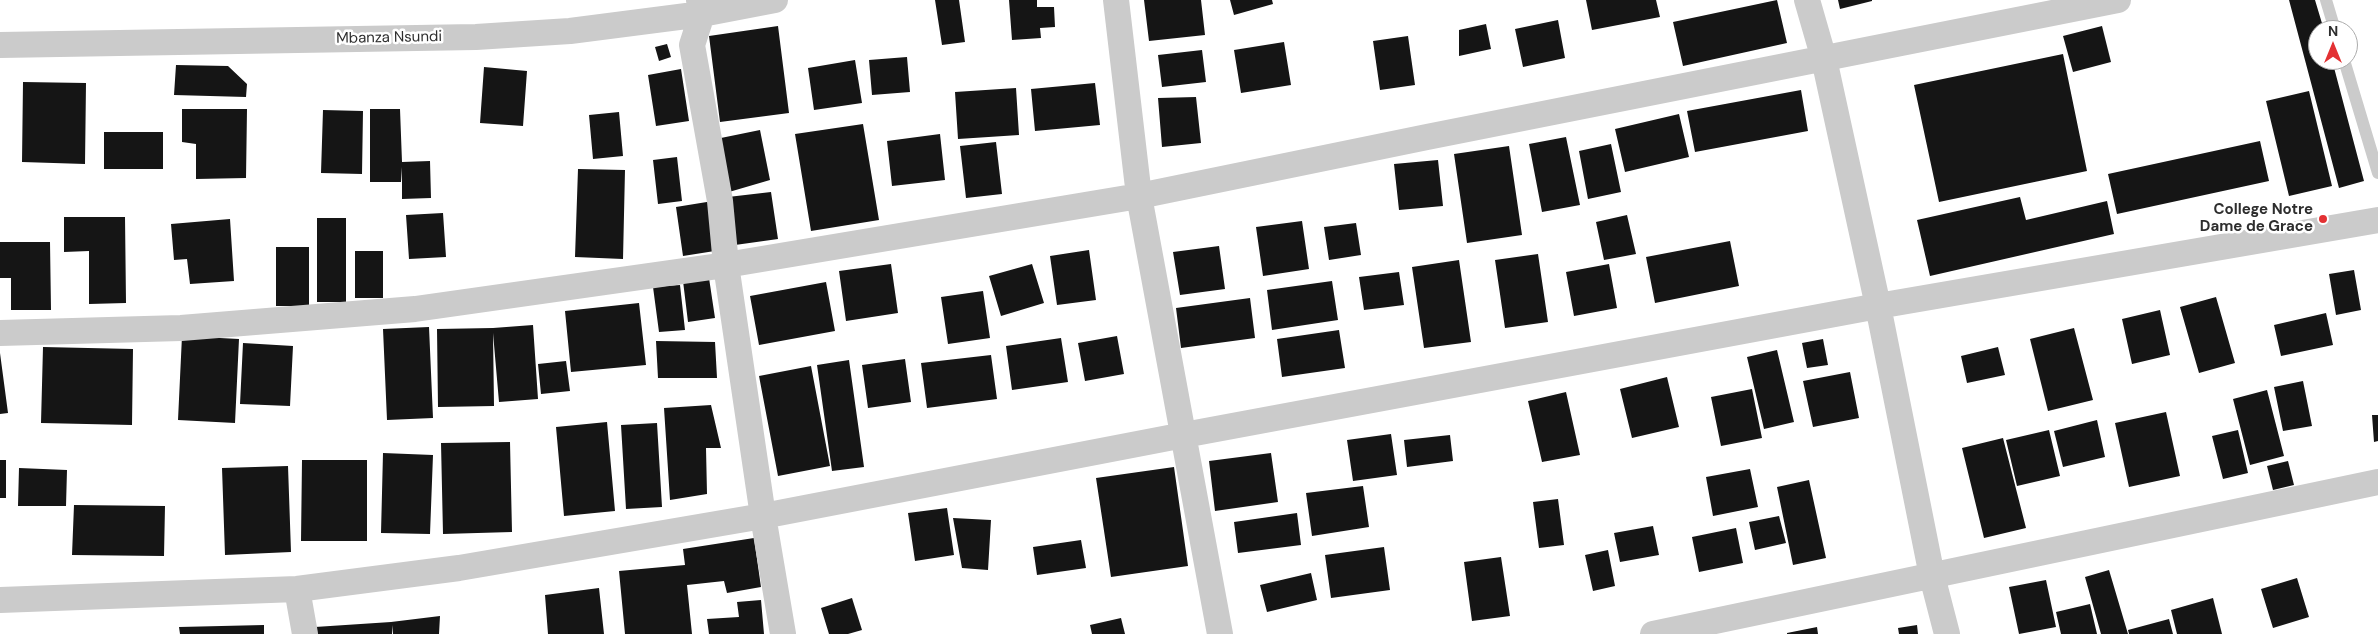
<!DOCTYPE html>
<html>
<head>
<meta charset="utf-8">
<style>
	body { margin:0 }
	#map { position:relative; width:2378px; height:634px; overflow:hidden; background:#fff; font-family:"DM Sans",sans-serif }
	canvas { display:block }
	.north { position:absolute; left:2308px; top:20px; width:50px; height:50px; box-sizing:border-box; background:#fff; border:1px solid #ababab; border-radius:50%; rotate:0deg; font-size:14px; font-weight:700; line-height:20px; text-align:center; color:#2e2e2e }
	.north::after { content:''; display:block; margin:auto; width:18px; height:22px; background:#e33133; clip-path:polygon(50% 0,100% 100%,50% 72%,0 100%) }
</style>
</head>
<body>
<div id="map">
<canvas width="2378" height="634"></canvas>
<div class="north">N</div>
</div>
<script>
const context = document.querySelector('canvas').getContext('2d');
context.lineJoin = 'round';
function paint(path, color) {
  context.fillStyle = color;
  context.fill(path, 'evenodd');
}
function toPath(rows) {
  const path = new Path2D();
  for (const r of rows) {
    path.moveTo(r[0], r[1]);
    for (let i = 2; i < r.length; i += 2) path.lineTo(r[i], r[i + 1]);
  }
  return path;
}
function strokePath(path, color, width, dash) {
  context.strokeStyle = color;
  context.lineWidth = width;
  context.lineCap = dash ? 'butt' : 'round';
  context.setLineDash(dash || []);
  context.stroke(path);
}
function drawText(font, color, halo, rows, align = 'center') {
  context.font = font + ' "DM Sans",sans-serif';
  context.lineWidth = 5;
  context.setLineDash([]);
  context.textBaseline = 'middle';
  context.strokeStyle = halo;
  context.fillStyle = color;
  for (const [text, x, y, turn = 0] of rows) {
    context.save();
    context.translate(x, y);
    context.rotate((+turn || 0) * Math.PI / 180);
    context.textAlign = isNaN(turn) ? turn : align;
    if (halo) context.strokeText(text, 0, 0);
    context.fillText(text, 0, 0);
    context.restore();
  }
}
const building = toPath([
	[935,0,959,0,965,42,942,45],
	[1009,0,1037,0,1037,7,1054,7,1055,27,1040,28,1041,38,1012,40],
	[1144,0,1201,0,1205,35,1149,41],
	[1230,0,1272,0,1273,4,1234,15],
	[1586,0,1656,0,1660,17,1592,30],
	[1777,0,1787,43,1683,66,1673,22],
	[1838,0,1872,0,1872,1,1840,9],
	[2289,0,2315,0,2324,30,2318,30,2318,60,2332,60,2364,181,2339,188],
	[1558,20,1565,58,1523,67,1515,29],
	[1486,24,1491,49,1459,56,1459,30],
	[778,26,789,113,720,122,709,36],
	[2102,26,2111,62,2073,72,2063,36],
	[1408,36,1415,85,1380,90,1373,41],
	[1284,42,1291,85,1241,93,1234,50],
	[667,44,671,57,659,61,655,47],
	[1202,50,1206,82,1162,87,1158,55],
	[2063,54,2087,171,1939,202,1914,85],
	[907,57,910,92,872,95,869,60],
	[855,60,862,103,814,110,808,68],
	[176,65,228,66,247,84,246,97,174,95],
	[484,67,527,71,523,126,480,123],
	[681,69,689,121,656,126,648,75],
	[23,82,86,83,85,164,22,162],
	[1095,83,1100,125,1035,131,1031,89],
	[1016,88,1019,135,958,139,955,92],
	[1801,90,1808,131,1695,152,1687,111],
	[2309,91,2332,186,2289,196,2266,101],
	[1196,97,1201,143,1162,147,1158,98],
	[182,109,247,109,246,178,196,179,196,144,182,142],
	[370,109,400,109,402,162,430,161,431,198,402,199,402,167,401,182,370,182],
	[323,110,363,111,362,174,321,173],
	[619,112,623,156,593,159,589,115],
	[1679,114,1689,157,1625,172,1615,129],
	[863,124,879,220,811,231,795,134],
	[760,130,770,180,729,192,716,139],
	[104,132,163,132,163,169,104,169],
	[940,134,945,180,892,186,887,141],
	[1566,137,1580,205,1542,212,1529,144],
	[2260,141,2269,181,2117,214,2108,174],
	[996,142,1002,194,966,198,960,146],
	[1611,144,1621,192,1588,199,1579,151],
	[1509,146,1522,235,1467,243,1454,154],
	[677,157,682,201,658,204,653,160],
	[1438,160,1443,206,1399,210,1394,164],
	[578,169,625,170,623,259,575,257],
	[771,192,778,239,735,245,728,197],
	[2020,197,2026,220,2107,201,2114,234,1930,276,1917,220],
	[713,201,721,250,683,256,676,207],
	[443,213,446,257,409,259,406,215],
	[1627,215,1636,254,1604,260,1596,222],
	[64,217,125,217,126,303,89,304,89,251,64,252],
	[317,218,346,218,346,302,317,302],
	[230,219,234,281,190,284,187,259,174,260,171,224],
	[1302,221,1309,269,1263,276,1256,227],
	[1356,223,1361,255,1329,260,1324,227],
	[1730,241,1739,286,1655,303,1646,257],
	[0,242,50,242,51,310,11,310,11,278,0,278],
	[1219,246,1225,289,1180,295,1173,252],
	[276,247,309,247,309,306,276,306],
	[1089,250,1096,300,1057,305,1050,256],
	[355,251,383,251,383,298,355,298],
	[1538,254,1548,322,1505,328,1495,260],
	[1459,260,1471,342,1424,348,1412,267],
	[891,264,898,313,846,321,839,271],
	[1032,264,1044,303,1001,316,989,276],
	[1609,264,1617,308,1574,316,1566,272],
	[2354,270,2361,310,2336,315,2329,274],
	[1399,272,1404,305,1364,310,1359,277],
	[709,278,715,318,688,322,683,281],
	[1332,281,1338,320,1272,330,1267,290],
	[826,282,835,331,759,345,750,296],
	[680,285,685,330,659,332,653,287],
	[983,291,990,338,948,344,941,297],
	[2216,297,2235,363,2199,373,2180,307],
	[1250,298,1255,338,1181,348,1176,308],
	[639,303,646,365,571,372,565,311],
	[2160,310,2170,355,2132,364,2122,319],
	[2326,313,2333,345,2281,356,2274,325],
	[533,325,538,399,499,402,493,333,494,406,438,407,437,329,493,328],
	[429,327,433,418,387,420,383,329],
	[2074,328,2093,400,2048,411,2030,339],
	[1339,330,1345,368,1282,377,1277,339],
	[182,336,239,339,235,423,178,420],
	[1117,336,1124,374,1085,381,1078,343],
	[1061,338,1068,382,1012,390,1006,346],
	[1823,339,1828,365,1807,368,1802,343],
	[656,341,715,342,717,378,658,378],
	[243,343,293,346,290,406,240,404],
	[43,347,133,349,132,425,41,423],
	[1998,347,2005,375,1967,383,1961,356],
	[1777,350,1794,422,1764,429,1747,357],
	[0,353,8,413,0,414],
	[991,355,997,399,927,408,921,363],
	[905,359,911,402,868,408,862,365],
	[849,360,864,467,832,471,817,365],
	[566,361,570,391,541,394,538,364],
	[811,366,830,466,778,476,759,376],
	[1850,372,1859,418,1813,427,1803,381],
	[1667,377,1679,427,1632,438,1620,389],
	[2303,381,2312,426,2283,431,2274,387],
	[1752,389,1762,438,1721,446,1711,397],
	[2267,390,2284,456,2250,465,2233,399],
	[1566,392,1580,455,1542,462,1528,401],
	[711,405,721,448,706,448,707,494,670,500,664,408],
	[2166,412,2180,476,2129,487,2115,423],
	[2372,415,2378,415,2378,441,2374,442],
	[2097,420,2105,457,2063,467,2054,431],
	[607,422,615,511,564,516,556,427],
	[657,423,662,507,626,509,621,425],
	[2049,430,2060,476,2017,486,2006,440],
	[2238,430,2248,473,2223,479,2212,436],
	[1391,434,1397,475,1353,481,1347,440],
	[1450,435,1453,461,1407,467,1404,440],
	[2003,438,2026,528,1984,538,1962,448],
	[510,442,512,532,443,534,441,443],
	[383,453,433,455,430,534,381,533],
	[1271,453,1278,502,1215,511,1209,461],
	[0,460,6,460,6,498,0,498],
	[302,460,367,460,367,541,301,541],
	[2288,461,2294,485,2273,490,2267,466],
	[288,466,291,552,225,555,222,468],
	[1174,467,1188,566,1111,577,1096,478],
	[19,468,67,470,66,506,18,506],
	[1750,469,1758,507,1713,516,1706,477],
	[1809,480,1826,558,1793,565,1777,487],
	[1363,486,1369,527,1312,536,1306,493],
	[1558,499,1564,545,1539,548,1533,502],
	[74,505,165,506,164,556,72,555],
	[947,508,954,555,915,561,908,513],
	[1297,513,1301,545,1238,553,1234,522],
	[1779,516,1786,543,1755,550,1749,522],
	[953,518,991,520,988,570,962,568],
	[1653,526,1659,555,1620,562,1614,533],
	[1736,528,1743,563,1699,572,1692,537],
	[754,538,761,587,727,593,724,581,687,585,692,634,625,634,619,571,685,565,683,549],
	[1081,540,1086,568,1037,575,1033,547],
	[1384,547,1390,590,1331,598,1325,555],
	[1608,550,1615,586,1593,591,1585,555],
	[1501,557,1510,616,1472,621,1464,562],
	[2109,570,2128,634,2101,634,2085,577],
	[1311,573,1317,600,1267,612,1260,585],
	[2297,578,2309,617,2273,628,2261,589],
	[2046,580,2056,627,2019,634,2009,587],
	[599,588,604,634,548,634,545,595],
	[852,598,862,630,848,634,829,634,821,608],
	[2213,598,2222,634,2177,634,2171,610],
	[761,600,764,634,709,634,707,619,739,617,737,602],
	[2090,604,2097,634,2061,634,2056,612],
	[440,616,439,634,393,634,392,625,392,634,316,634,315,627,391,622],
	[1121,618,1125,634,1092,634,1090,625],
	[2169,619,2173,634,2129,634,2128,630],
	[264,625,264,634,180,634,179,627],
	[1917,625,1918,634,1899,634,1898,628],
	[1817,627,1818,634,1787,634,1787,633]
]);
const lane = toPath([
	[2326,0,2335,30],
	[2344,60,2378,173]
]);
const street = toPath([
	[699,0,702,14,692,45,720,201,726,265,763,516,783,634],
	[1116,0,1139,196,1220,634],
	[1807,0,1824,59,1878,306,1932,576,1947,634],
	[0,45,476,37,570,31,702,14,775,0],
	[0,333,181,328,415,309,726,265,1139,196,1427,137,2118,0],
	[297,589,305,634],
	[0,600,297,589,459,568,763,516,1184,435,1878,306,2378,220],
	[1653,634,2378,482]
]);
const markers = [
	[2323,219,5,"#e33133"]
];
const streetNames = [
	["Mbanza Nsundi",389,38,-1]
];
const poiNames = [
	["College Notre",2313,210],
	["Dame de Grace",2313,227]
];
paint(building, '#151515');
strokePath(lane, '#cbcbcb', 12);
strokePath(street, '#cbcbcb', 26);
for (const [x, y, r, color] of markers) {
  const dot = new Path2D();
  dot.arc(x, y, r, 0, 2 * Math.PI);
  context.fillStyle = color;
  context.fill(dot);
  strokePath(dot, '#fff', 2);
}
drawText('15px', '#2e2e2e', '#fff', streetNames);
drawText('bold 15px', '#2e2e2e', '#fff', poiNames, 'right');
</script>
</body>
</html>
